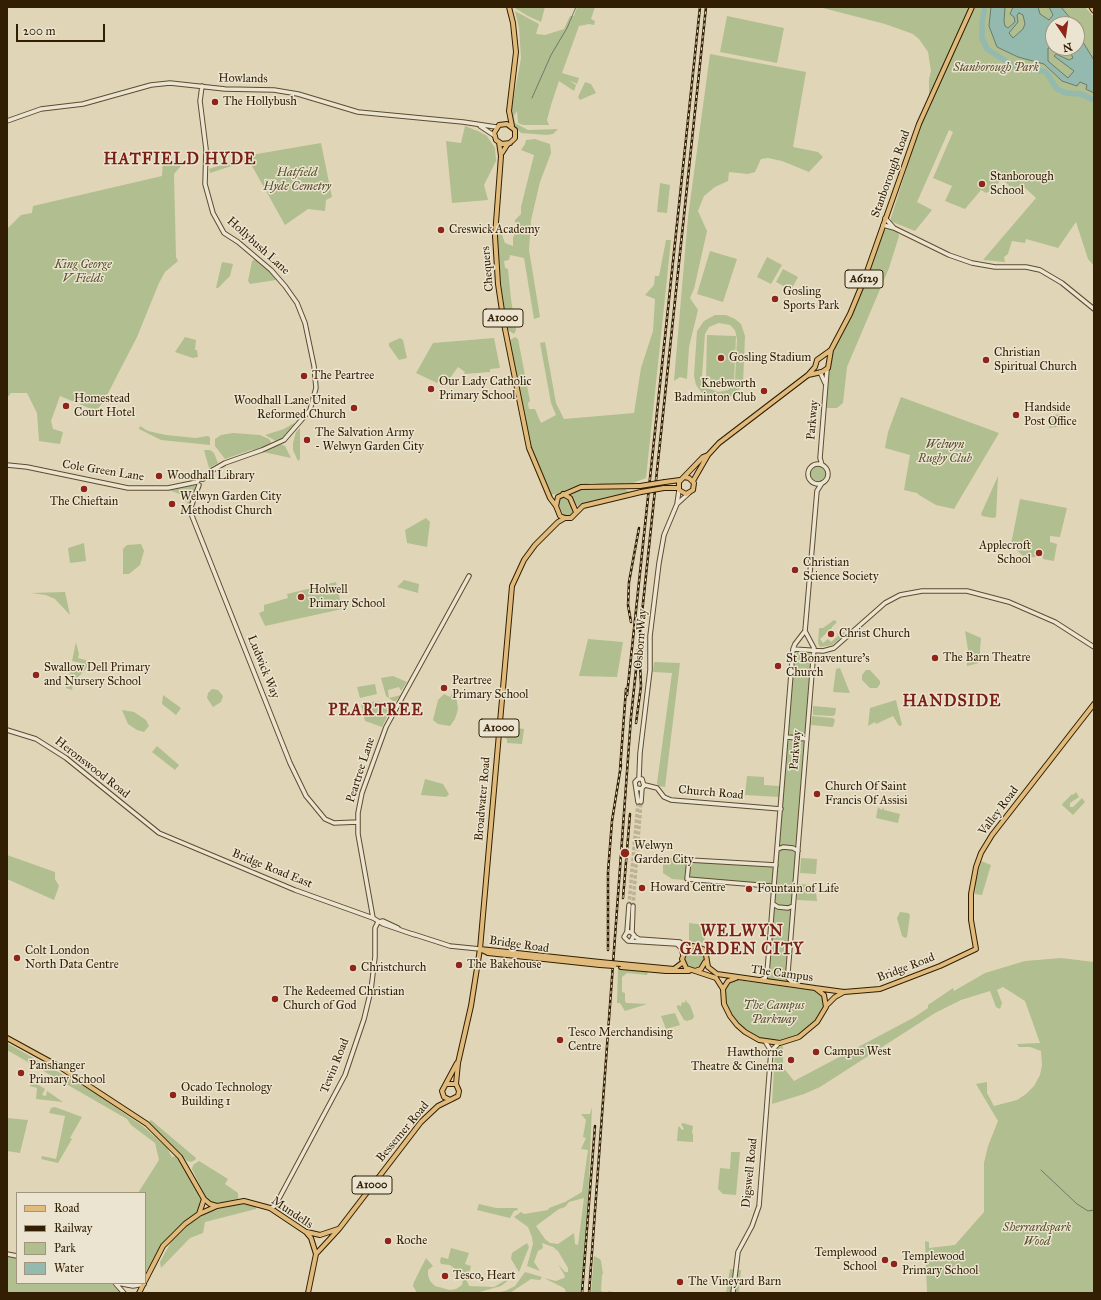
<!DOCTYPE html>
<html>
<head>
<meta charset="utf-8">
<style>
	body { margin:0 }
	#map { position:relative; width:1101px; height:1300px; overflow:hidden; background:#e0d6b7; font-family:"IM FELL Great Primer",serif }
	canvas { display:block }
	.frame { position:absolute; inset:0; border:8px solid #321e02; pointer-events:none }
	.legend { position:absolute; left:16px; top:1192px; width:130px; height:92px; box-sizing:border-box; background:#ebe4d0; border:1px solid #a1957e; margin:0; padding:5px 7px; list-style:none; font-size:12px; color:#321e02 }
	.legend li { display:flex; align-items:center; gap:8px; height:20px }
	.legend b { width:20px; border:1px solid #a1957e }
	.north { position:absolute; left:1045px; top:16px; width:40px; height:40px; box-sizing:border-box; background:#ebe4d0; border:1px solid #a1957e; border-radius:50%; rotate:167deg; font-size:11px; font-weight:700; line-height:16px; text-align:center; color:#321e02 }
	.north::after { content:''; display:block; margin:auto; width:14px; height:18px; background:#8f2418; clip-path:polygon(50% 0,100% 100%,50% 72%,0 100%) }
	.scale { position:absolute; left:16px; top:24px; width:89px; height:18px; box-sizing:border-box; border:2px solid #321e02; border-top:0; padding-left:5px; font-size:12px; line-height:14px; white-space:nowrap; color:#321e02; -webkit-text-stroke:3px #ebe4d0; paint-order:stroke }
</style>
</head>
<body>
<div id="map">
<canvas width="1101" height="1300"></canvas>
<div class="frame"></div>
<ul class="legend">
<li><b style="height:5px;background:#e0bb7c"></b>Road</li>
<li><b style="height:5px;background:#321e02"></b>Railway</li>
<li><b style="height:11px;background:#b1be8f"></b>Park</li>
<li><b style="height:11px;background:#94b9af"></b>Water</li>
</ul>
<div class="north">N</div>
<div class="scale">200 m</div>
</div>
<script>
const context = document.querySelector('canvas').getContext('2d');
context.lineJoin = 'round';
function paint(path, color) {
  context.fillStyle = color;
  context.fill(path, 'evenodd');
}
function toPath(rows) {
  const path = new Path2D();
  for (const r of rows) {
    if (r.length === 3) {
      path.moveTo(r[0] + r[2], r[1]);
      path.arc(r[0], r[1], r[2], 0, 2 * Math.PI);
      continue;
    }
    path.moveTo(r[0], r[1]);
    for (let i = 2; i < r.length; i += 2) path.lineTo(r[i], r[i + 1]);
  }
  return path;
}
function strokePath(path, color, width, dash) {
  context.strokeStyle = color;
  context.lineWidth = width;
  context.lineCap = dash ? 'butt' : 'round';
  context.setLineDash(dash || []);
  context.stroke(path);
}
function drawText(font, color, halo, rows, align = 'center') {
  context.font = font + ' "IM FELL Great Primer",serif';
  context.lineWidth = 3;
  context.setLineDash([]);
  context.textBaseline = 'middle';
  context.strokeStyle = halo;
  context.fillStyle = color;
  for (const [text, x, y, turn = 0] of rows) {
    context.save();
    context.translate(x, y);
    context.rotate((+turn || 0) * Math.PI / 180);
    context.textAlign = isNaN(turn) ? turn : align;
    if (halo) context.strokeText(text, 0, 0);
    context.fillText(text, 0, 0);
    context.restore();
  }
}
const green = toPath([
	[513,7,545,7,541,22,528,16],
	[577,7,595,7,591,19,595,21,594,25,589,24,579,26,562,73,579,78,577,84,569,80,576,85,574,91,559,81,551,105,547,120,549,125,523,125,518,123,517,111,514,116,515,123,528,130,558,129,553,134,547,135,521,133,513,125,511,112,521,58,519,28,515,11,539,24,536,34,545,35,564,29,570,16,574,16],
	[819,7,1085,7,1094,17,1094,266,1088,259,1076,222,1058,248,1026,239,1025,243,1012,241,1008,254,1004,257,1005,262,983,260,1036,198,1023,186,1017,193,1002,179,992,190,986,193,981,190,965,209,945,201,952,186,933,178,953,132,949,130,917,202,932,210,915,231,890,221,920,126,929,106,929,79,931,71,928,52,919,39,913,34,885,24],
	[1053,24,1077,24,1077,48,1053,48],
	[727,16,784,28,777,63,720,52],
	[710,54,806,72,793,147,818,152,823,157,809,172,782,161,768,158,761,159,755,172,748,174,729,172,728,181,715,187,704,196,698,211,707,231,694,289,690,298,698,310,689,347,687,379,680,377,674,381,688,217],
	[585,82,591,84,596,93,580,100,578,97],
	[465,126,480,132,487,136,495,148,496,161,484,185,488,200,452,203,446,141,461,143],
	[535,139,550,144,551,153,540,182,531,220,529,250,540,317,534,319,524,258,510,255,509,260,504,261,505,268,508,269,511,299,516,330,514,334,508,330,501,283,497,231,501,232,505,243,513,246,513,238,516,231,515,220,521,214,521,207,534,155,521,150,525,144,526,140],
	[321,143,332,197,326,200,325,211,308,209,285,225,252,166,247,161,210,173,209,169,251,155],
	[163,161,185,161,174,174,176,257,178,261,165,272,159,283,137,337,104,401,96,411,60,396,51,421,53,429,63,432,60,444,39,441,37,413,27,393,11,393,7,398,7,229,21,215,32,213,33,206,162,176],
	[660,183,670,185,667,213,657,212],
	[888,229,898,232,899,236,889,268,847,367,843,403,837,408,827,408,826,406,830,360,868,274,884,230],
	[666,240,671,240,646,478,633,483,625,483,625,486,591,483,574,487,557,494,549,495,534,461,510,340,515,337,518,339,530,401,528,403,529,409,535,409,541,423,556,415,551,403,540,343,545,342,556,403,564,419,634,413,641,368,653,331,655,299,645,295,654,285,655,276,659,276],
	[710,251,737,259,723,302,697,294],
	[767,257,782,265,771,284,757,277],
	[255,259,276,277,276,280,250,284,248,281,252,261],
	[222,262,233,264,230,276,218,288,216,288],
	[783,269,798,277,791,290,776,282],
	[715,315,726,315,735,319,741,324,745,336,743,384,735,395,722,400,709,398,702,393,696,385,694,376,697,331,704,321],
	[719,323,730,325,735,330,737,339,735,381,728,390,718,392,708,388,702,376,705,334,709,327],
	[707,335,736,336,734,381,706,380],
	[185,337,196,340,195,350,197,350,198,357,193,358,175,352],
	[400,338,403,340,407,358,399,360,389,346,389,343],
	[494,338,500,368,490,369,490,372,464,374,465,372,458,367,448,381,441,377,437,383,416,373,433,343],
	[901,397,999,433,954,509,936,505,919,495,917,493,904,490,910,455,885,448,888,432],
	[1064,414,1065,426,1049,428,1054,415],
	[294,423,295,425,280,440,276,441,265,435,284,429],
	[140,426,148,431,166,435,196,438,207,436,210,437,210,445,161,440,139,429],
	[300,428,300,459,298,461,293,450,293,443,296,432],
	[233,433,260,435,269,439,271,442,271,445,261,449,251,450,225,459,215,446,215,439,221,435],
	[280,444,285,446,291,458,263,452],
	[204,450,210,450,214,453,218,463,209,468],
	[818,474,8],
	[998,476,996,517,993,518,982,516,981,514],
	[194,484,196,488,190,506,180,494,168,490],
	[595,487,626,489,627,491,630,492,599,499,578,507,572,497,568,494,577,489],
	[564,496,568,498,574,512,570,516,564,515,558,504,560,498],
	[1020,499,1067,508,1060,537,1050,536,1050,542,1057,544,1054,561,1043,559,1043,556,1025,558,1011,544],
	[426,518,430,522,427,547,407,543,405,530],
	[84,543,86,561,70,563,68,548],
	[141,544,144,551,140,565,129,574,123,574,123,549,127,545],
	[404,580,419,584,418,593,397,587],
	[336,582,342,609,265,626,259,613,264,611,264,605,288,598,287,594],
	[65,592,70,615,55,599,46,595,31,593],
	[834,620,837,622,832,627,832,628,820,639,823,643,828,639,831,642,838,636,835,632,839,636,845,631,847,633,832,645,820,647,818,643,819,628,823,628],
	[965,631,981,638,979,663,967,666,967,650,968,650],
	[588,639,623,642,617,677,579,676],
	[76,642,79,654,78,658,89,661,86,669,74,681,72,690,66,688,71,667,80,668,81,663,72,661],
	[798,651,809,652,812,655,806,733,802,737,791,736,788,732,794,654],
	[654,662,680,663,665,787,658,786,657,783,672,673,653,672],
	[840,668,850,693,833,692,836,669],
	[866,670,870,670,880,681,880,684,877,688,870,688,862,680,862,675],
	[393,676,407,682,401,691,399,687,388,690,389,698,401,695,396,701,393,701,386,696,381,678],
	[375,684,377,694,360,698,357,687],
	[212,689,218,690,223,696,221,702,213,707,207,698,208,693],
	[455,689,458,709,455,719,450,726,438,724,433,720,438,700,444,694,450,697],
	[163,695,181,708,176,715,162,704],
	[896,700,902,725,899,726,893,716,876,724,875,722,868,726,870,708],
	[377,701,392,707,382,727,365,721,361,704],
	[813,706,836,708,835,715,832,716,813,715],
	[122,710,134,712,146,720,149,726,144,732,137,730,128,724],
	[812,716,833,718,835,720,833,727,811,725],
	[503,726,524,729,522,744,507,743,507,739,503,737],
	[791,738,805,742,797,848,779,846,787,743],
	[157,746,179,765,175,770,152,752],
	[747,776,764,777,764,785,779,786,779,797,745,795],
	[425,779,443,784,449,794,446,797,421,795],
	[1076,792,1079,797,1070,803,1070,807,1073,807,1082,798,1085,802,1073,815,1062,805,1063,803,1072,794,1073,795],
	[878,807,880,809,882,810,883,807,884,810,900,814,898,823,876,818],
	[782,848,793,849,796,852,792,904,790,906,778,906,775,902,778,852],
	[7,855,55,872,55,879,59,886,54,900,7,879],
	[673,857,688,858,686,880,672,879,663,873,663,861],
	[801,858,817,859,816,874,800,873],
	[693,860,774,866,773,886,690,878,690,863],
	[981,861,991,865,982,895,975,894,976,882],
	[798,884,815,885,817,901,797,900],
	[774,907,792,909,787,973,790,983,765,980,768,974],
	[900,912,908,913,910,915,907,937,905,938,902,936,897,918],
	[689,923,706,925,704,943,689,941],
	[694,959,10],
	[1061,958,1094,962,1094,1293,927,1293,925,1241,929,1242,929,1248,955,1245,984,1212,984,1163,988,1146,998,1121,976,1084,987,1082,987,1093,994,1106,1017,1100,1026,1094,1034,1086,1040,1075,1042,1065,1041,1051,1030,1047,1019,1047,1017,1044,1040,1043,1025,1001,1003,987,997,990,1002,1003,1000,1009,996,1007,990,991,961,1000,935,1013,820,1087,804,1094,772,1104,775,1049,778,1047,783,1046,783,1067,794,1081,913,1018,928,1008,928,1005,953,988,954,991,985,973,1025,961],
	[618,969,648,972,647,975,627,973,622,977,622,992,625,993,625,1001,626,1003,647,1004,625,1011,620,1003,617,1003],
	[737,980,818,991,824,997,825,1006,814,1023,802,1033,790,1039,781,1040,764,1039,750,1034,734,1020,727,1007,725,989,727,984],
	[685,1000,690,1005,694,1016,693,1019,687,1021,684,1020,677,1008,677,1005,681,1006,682,1002,685,1003],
	[675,1013,680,1025,666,1029,661,1016],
	[7,1043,92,1091,144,1127,167,1148,172,1157,176,1156,184,1167,201,1196,202,1199,200,1209,171,1234,145,1273,145,1193,138,1193,159,1160,155,1143,131,1125,127,1119,7,1050],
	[31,1080,45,1089,42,1095,46,1096,47,1091,63,1102,36,1099,37,1088,30,1086],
	[55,1107,82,1117,70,1138,72,1139,58,1163,41,1159,42,1156,56,1159,65,1116,49,1113,51,1108],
	[592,1107,586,1253,581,1293,566,1293,565,1289,562,1287,544,1278,556,1281,564,1278,565,1276,558,1264,565,1272,568,1272,568,1268,558,1251,553,1247,542,1243,543,1248,538,1251,534,1262,540,1271,527,1266,533,1244,532,1237,528,1227,514,1217,521,1212,524,1214,548,1210,549,1208,565,1202,582,1192,588,1150,581,1149,586,1138,583,1137,586,1120,581,1114,590,1114],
	[584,1198,578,1245,575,1244,574,1233,558,1244,550,1243,545,1239,536,1226,559,1209,565,1207,569,1202],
	[7,1118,28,1120,20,1153,7,1151],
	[151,1120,196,1158,195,1160,191,1162,187,1161,148,1123],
	[683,1123,693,1126,692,1133,693,1134,693,1142,677,1141,678,1128,679,1126,682,1130,684,1129,681,1124],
	[731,1152,740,1152,736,1195,723,1194,718,1189,720,1168,730,1169],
	[199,1161,228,1179,225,1184,238,1193,238,1199,217,1203,207,1200,192,1169,193,1165],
	[242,1203,256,1205,256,1209,205,1222,203,1233,190,1238,161,1268,160,1262,171,1242,176,1234,188,1224,211,1211],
	[479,1204,496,1208,517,1208,518,1210,514,1211,510,1218,477,1210],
	[527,1243,529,1247,519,1272,511,1259,512,1253],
	[451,1248,469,1253,465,1264,471,1266,467,1281,469,1286,494,1287,514,1275,513,1277,501,1286,476,1293,417,1293,413,1286,414,1282,426,1258,433,1266,428,1270,428,1275,430,1281,435,1286,450,1290,456,1289,462,1285,463,1279,460,1273,450,1265,441,1264,440,1261,441,1257,448,1259],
	[7,1255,17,1258,17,1283,110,1283,123,1293,7,1293],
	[594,1256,600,1259,601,1261,603,1274,602,1275,601,1291,606,1293,610,1291,612,1293,591,1293],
	[730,1269,741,1270,739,1293,726,1293],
	[525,1272,542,1277,540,1280,531,1279,510,1293,494,1293,505,1291,515,1286]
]);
const water = toPath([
	[991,7,1005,7,1004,21,1005,26,1008,28,1015,22,1014,17,1010,14,1013,7,1038,7,1040,14,1049,20,1053,15,1049,7,1061,7,1075,24,1053,24,1053,47,1048,48,1048,61,1068,78,1074,71,1054,56,1056,54,1069,60,1073,58,1069,49,1066,48,1077,48,1077,28,1084,44,1094,60,1094,93,1086,89,1087,85,1080,82,1077,86,1062,81,1044,64,1018,57,997,47,989,26,991,7],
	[1019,13,1023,15,1025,24,1023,29,1013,38,1009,33,1018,22,1017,15,1019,13]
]);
const stream = toPath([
	[532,98,551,55,567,28,576,7],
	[1041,1170,1077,1204,1088,1211,1094,1210]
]);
const river = toPath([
	[985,7,982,21,982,38,987,49,1012,65,1046,72,1057,89,1066,93,1081,94,1094,100]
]);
const minorTunnel = toPath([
	[629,905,638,802],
	[633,906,641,802]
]);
const minor = toPath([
	[202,86,200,101,206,149,205,184,213,213,224,233,238,242,271,270,285,286,297,303,305,323,314,366,316,388,310,410,284,440,262,450,225,463,211,471,203,479],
	[7,121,41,109,83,104,151,85,170,83,225,89,274,90,298,94,358,112,463,122,496,127],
	[480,126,495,136],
	[885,218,894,228],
	[883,225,894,228,949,255,972,263,995,267,1026,267,1040,270,1062,283,1094,309],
	[820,372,825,383],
	[818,474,10],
	[7,465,27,467,128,488,168,488,197,482,199,479,203,479],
	[822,465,820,458,827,370],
	[199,485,191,507,192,516,290,763,306,796,325,819,334,823,358,822],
	[677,504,689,493],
	[793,649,823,651,834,648,885,603,900,595,922,591,967,591,1009,602,1055,622,1094,647],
	[7,730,36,739,66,758,159,833,295,890,373,918,383,924,415,935],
	[787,737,807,739],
	[639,778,640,753,650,670,650,636,659,563,664,535,677,504,679,490],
	[645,785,657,788,664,797,671,800,781,809],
	[637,788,641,789,644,786,642,779,638,779,635,782,638,802],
	[641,802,642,788],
	[778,849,783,847,793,848,798,851],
	[774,888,770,886,687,879,689,860,776,865],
	[773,904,778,907,788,908,793,906],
	[373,918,358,834,358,813,362,793,386,727,469,576],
	[379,922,383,921,398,928],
	[627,932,629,905],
	[632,933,633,906],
	[413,934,450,946,480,949],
	[634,936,639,939,680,942,687,948],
	[631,941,634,935,631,932,627,932,624,937,628,941,677,944,681,948,683,955],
	[760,980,765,978,767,973,793,649,795,644,805,631,817,491,822,483],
	[795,985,788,978,788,972,814,648,805,631],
	[765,1041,771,1051],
	[270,1208,275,1206,345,1075,364,1019,371,990,375,957,375,928,378,922],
	[7,1254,17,1256],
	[115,1283,124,1293],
	[117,1283,133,1286,144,1284],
	[733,1293,738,1252,752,1226,759,1206,771,1051,779,1043]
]);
const major = toPath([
	[509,7,513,23,516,52,509,111,512,126],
	[499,142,501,156,495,236,498,284,504,324,529,448,550,498,556,506],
	[502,153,507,145,512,141,515,138,515,130,507,124,499,125,494,133,496,140,502,144,510,143],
	[808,375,822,372,828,368,831,350,850,314,864,280,919,124,972,7],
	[684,477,689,478,694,483,693,490,686,494,679,490,679,482,703,457,708,455],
	[693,481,708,455,719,443,808,375,815,367,817,360,831,350],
	[665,482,680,480],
	[640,486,581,487,558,497,556,506,560,516,565,518,571,518,583,506,641,492],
	[664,488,679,488],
	[563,494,570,498,576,512],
	[480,949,488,953,600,965],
	[480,949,600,962],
	[621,964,674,969,682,963],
	[621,967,666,971,689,971],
	[695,971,701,969,705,962],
	[815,988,844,992,880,989,940,966,976,949,971,920,971,894,976,867,981,853,992,835,1094,704],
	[723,989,716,978,686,968,682,959,686,949,693,946,703,949,706,955,708,967,717,974,815,988,824,995,826,1007,817,1022,799,1037,780,1043,759,1040,745,1032,737,1025,730,1016,724,1004,723,989,728,981,736,978],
	[827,1005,835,997,844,992],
	[7,1038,60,1067,147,1124,180,1157,204,1199,210,1204,217,1206],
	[456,1084,458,1063,471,1006,480,949,512,586,524,560,535,545,558,522,565,518],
	[450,1100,444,1097,442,1091,457,1063],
	[199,1214,204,1199],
	[307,1232,320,1235,338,1229],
	[316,1254,339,1229,421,1122,438,1106,458,1096,459,1091,456,1084,447,1084],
	[145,1281,163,1246,185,1224,199,1214,217,1206,244,1201,270,1208,306,1232,311,1238,316,1254,308,1293],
	[139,1293,144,1283]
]);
const highway = toPath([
	[1092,7,1094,10]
]);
const rail = toPath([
	[631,622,628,605,629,582,639,528],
	[627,695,700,7],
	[636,723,641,686,640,663],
	[620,770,626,689],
	[623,898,630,814],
	[608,950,608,872,612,821,621,765],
	[582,1293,595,1126],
	[589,1293,631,717,706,7]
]);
const majorBridge = toPath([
	[640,486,665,482],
	[641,492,664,488],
	[600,962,621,964],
	[600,965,614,966]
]);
const markers = [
	[215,102,4,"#8f2418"],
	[982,184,4,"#8f2418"],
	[441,230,4,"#8f2418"],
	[775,299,4,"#8f2418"],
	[721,358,4,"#8f2418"],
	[986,360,4,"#8f2418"],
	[304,376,4,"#8f2418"],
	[431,389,4,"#8f2418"],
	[764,391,4,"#8f2418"],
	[66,406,4,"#8f2418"],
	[354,408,4,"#8f2418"],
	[1016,415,4,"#8f2418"],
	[307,440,4,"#8f2418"],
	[159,476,4,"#8f2418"],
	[84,489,4,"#8f2418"],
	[172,504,4,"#8f2418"],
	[1039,553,4,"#8f2418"],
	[795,570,4,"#8f2418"],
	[301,597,4,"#8f2418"],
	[831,634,4,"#8f2418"],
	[935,658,4,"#8f2418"],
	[778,666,4,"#8f2418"],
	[36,675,4,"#8f2418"],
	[444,688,4,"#8f2418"],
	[817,794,4,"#8f2418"],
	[625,853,5,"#8f2418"],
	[642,888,4,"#8f2418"],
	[749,889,4,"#8f2418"],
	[17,958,4,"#8f2418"],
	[459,965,4,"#8f2418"],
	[353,968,4,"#8f2418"],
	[275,999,4,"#8f2418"],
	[560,1040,4,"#8f2418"],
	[816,1052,4,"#8f2418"],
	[791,1060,4,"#8f2418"],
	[21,1073,4,"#8f2418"],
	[173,1095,4,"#8f2418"],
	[388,1241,4,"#8f2418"],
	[885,1260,4,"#8f2418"],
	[894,1264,4,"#8f2418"],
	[445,1276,4,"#8f2418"],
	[680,1282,4,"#8f2418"]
];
const shields = [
	[864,279,38],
	[503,318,40],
	[499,728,40],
	[372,1185,40]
];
const shieldNames = [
	["A6129",864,279],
	["A1000",503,318],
	["A1000",499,728],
	["A1000",372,1185]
];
const parkNames = [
	["Stanborough Park",996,68],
	["Hatfield",297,173],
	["Hyde Cemetry",297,187],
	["King George",83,265],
	["V Fields",83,279],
	["Welwyn",945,445],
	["Rugby Club",945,459],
	["The Campus",774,1006],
	["Parkway",774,1020],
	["Sherrardspark",1037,1228],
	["Wood",1037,1242]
];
const streetNames = [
	["Howlands",243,79,1],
	["Stanborough Road",891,174,-70],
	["Hollybush Lane",258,246,42],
	["Chequers",488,269,-95],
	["Parkway",813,420,-85],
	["Cole Green Lane",103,471,9],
	["Osborn Way",641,639,-86],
	["Ludwick Way",263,667,68],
	["Parkway",796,750,-85],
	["Heronswood Road",92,768,38],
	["Peartree Lane",361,770,-72],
	["Church Road",711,793,5],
	["Broadwater Road",483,799,-85],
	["Valley Road",999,811,-53],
	["Bridge Road East",272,869,22],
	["Bridge Road",519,945,8],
	["Bridge Road",906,968,-21],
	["The Campus",782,974,8],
	["Tewin Road",335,1066,-68],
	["Bessemer Road",403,1132,-50],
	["Digswell Road",750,1173,-84],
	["Mundells",292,1213,34]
];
const poiNames = [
	["The Hollybush",223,102],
	["Stanborough",990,177],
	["School",990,191],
	["Creswick Academy",449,230],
	["Gosling",783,292],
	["Sports Park",783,306],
	["Christian",994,353],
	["Spiritual Church",994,367],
	["Gosling Stadium",729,358],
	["The Peartree",312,376],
	["Our Lady Catholic",439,382],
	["Primary School",439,396],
	["Knebworth",756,384,"right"],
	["Badminton Club",756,398,"right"],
	["Homestead",74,399],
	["Court Hotel",74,413],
	["Woodhall Lane United",346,401,"right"],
	["Reformed Church",346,415,"right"],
	["Handside",1024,408],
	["Post Office",1024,422],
	["The Salvation Army",315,433],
	["- Welwyn Garden City",315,447],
	["Woodhall Library",167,476],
	["Welwyn Garden City",180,497],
	["Methodist Church",180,511],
	["The Chieftain",84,502,"center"],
	["Applecroft",1031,546,"right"],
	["School",1031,560,"right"],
	["Christian",803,563],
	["Science Society",803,577],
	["Holwell",309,590],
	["Primary School",309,604],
	["Christ Church",839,634],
	["The Barn Theatre",943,658],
	["St Bonaventure's",786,659],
	["Church",786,673],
	["Swallow Dell Primary",44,668],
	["and Nursery School",44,682],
	["Peartree",452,681],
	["Primary School",452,695],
	["Church Of Saint",825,787],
	["Francis Of Assisi",825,801],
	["Welwyn",634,846],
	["Garden City",634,860],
	["Howard Centre",650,888],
	["Fountain of Life",757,889],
	["Colt London",25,951],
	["North Data Centre",25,965],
	["The Bakehouse",467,965],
	["Christchurch",361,968],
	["The Redeemed Christian",283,992],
	["Church of God",283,1006],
	["Tesco Merchandising",568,1033],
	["Centre",568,1047],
	["Campus West",824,1052],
	["Hawthorne",783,1053,"right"],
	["Theatre & Cinema",783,1067,"right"],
	["Panshanger",29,1066],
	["Primary School",29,1080],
	["Ocado Technology",181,1088],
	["Building 1",181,1102],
	["Roche",396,1241],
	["Templewood",877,1253,"right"],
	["School",877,1267,"right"],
	["Templewood",902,1257],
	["Primary School",902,1271],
	["Tesco, Heart",453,1276],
	["The Vineyard Barn",688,1282]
];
const districtNames = [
	["HATFIELD HYDE",180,160],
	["HANDSIDE",952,702],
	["PEARTREE",376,711],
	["WELWYN",742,932],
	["GARDEN CITY",742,950]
];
paint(green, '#b1be8f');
paint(water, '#94b9af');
strokePath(water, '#6d7b6a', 1);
strokePath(stream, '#6d7b6a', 1);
strokePath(river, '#94b9af', 5.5);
strokePath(minorTunnel, '#bdb193', 3.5, [3.5, 2]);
strokePath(minor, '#5e4c2f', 5.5);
strokePath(major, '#321e02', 6);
strokePath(highway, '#321e02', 7);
strokePath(minor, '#ebe4d0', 3.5);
strokePath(major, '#e0bb7c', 4);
strokePath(highway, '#e0bb7c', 5);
strokePath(rail, '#321e02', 2.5);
strokePath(rail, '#ebe4d0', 1, [3]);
strokePath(majorBridge, '#321e02', 6, []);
strokePath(majorBridge, '#e0bb7c', 4);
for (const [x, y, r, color] of markers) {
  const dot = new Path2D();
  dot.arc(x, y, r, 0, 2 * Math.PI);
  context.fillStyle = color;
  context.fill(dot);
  strokePath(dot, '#ebe4d0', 1.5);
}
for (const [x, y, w] of shields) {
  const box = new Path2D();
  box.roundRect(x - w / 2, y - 9, w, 18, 3);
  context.fillStyle = '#ebe4d0';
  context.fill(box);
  strokePath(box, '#321e02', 1);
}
drawText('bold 11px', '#321e02', null, shieldNames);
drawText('italic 12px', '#584e2c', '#ebe4d0', parkNames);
drawText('12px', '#321e02', '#ebe4d0', streetNames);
drawText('12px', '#321e02', '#ebe4d0', poiNames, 'left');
context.letterSpacing = '1px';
drawText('bold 16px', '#7a1f14', '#ebe4d0', districtNames);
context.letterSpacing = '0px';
</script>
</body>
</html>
